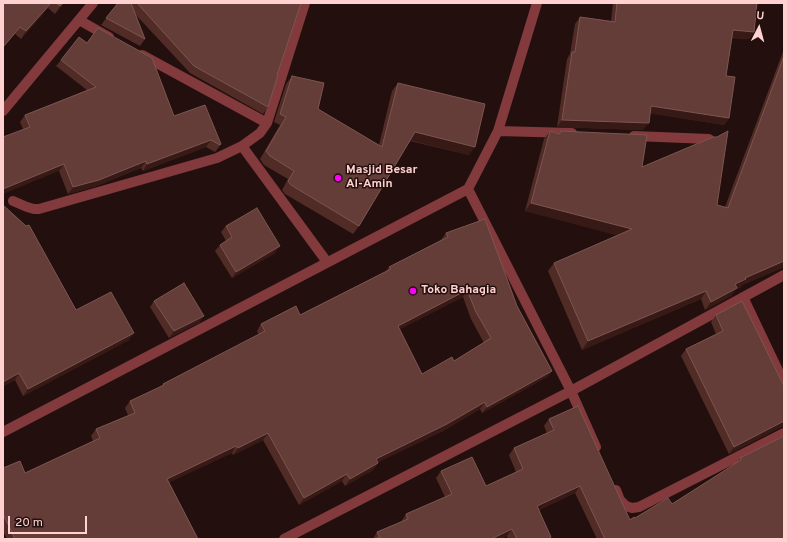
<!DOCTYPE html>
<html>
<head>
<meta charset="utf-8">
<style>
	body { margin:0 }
	#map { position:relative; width:787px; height:542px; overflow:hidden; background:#23100e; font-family:Overpass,sans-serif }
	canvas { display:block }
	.frame { position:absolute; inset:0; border:4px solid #ffd2d1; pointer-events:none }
	.north { position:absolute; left:739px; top:8px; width:40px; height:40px; -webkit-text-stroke:3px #23100e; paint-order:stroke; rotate:6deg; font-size:11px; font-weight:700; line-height:16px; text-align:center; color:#ffd2d1 }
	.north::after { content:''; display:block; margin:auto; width:14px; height:18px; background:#ffd2d1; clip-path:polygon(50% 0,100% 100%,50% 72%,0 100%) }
	.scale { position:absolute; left:8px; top:516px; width:79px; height:18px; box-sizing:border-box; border:2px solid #ffd2d1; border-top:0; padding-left:5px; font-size:12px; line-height:14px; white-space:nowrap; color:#ffd2d1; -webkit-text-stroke:3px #23100e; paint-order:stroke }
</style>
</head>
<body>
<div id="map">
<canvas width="787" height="542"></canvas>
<div class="frame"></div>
<div class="north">U</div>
<div class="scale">20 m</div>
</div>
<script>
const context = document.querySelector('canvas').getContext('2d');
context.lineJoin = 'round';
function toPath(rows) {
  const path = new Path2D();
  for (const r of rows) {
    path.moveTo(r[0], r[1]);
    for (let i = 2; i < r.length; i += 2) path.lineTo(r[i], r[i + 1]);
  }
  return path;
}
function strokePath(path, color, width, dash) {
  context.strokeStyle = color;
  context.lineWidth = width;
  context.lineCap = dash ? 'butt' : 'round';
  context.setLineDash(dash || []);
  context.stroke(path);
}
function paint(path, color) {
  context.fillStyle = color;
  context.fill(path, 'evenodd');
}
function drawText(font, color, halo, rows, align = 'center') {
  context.font = font + ' Overpass,sans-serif';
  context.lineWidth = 3;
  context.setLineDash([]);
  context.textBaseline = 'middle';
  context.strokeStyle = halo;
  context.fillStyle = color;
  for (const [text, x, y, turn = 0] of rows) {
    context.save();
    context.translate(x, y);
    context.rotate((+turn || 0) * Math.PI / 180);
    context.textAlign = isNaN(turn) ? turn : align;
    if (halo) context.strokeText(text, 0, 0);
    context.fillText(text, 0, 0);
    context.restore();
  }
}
const minor = toPath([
	[79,20,109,37],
	[142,55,267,123],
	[3,111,93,3],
	[498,131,572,133],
	[634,136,709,139],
	[242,146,327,262],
	[468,189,571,391,596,447],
	[13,201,27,207,34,209,39,209,217,158,242,146,260,133,267,123,305,3],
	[743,297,784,383],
	[3,432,468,189,498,131,537,3],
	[616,490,620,500,626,506,632,508,639,507,784,433],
	[284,539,571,391,784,275]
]);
const wall = toPath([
	[3,3,64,3,55,14,48,8,21,39,15,34,3,48],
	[118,3,301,3,277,75,268,107,263,114,190,73,135,14,145,39,140,46,101,25],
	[613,3,757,3,754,32,749,39,732,38,726,76,729,118,724,125,650,113,643,130,557,127,567,59,570,54,575,24,580,17,611,21],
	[784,49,784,267,742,285,740,288,736,289,731,296,705,310,701,299,582,350,548,271,554,263,618,235,525,211,544,139,550,131,559,133,560,131,642,167,717,205,725,207],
	[61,60,174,116,221,144,216,151,215,152,206,147,143,171,141,168,94,187,68,194,59,171,23,129,20,122,25,115,87,90,56,66],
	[292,76,318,109,379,145,392,91,398,83,469,155,410,141,359,226,353,234,285,194,282,190,288,179,264,165,260,159,280,125,274,122,286,84],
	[3,205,76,310,129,340,23,396,15,380,3,386],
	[226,226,275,253,232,278,215,251,220,245,226,241,221,232],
	[446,233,517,306,552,371,547,377,482,413,480,409,443,431,378,462,378,463,373,470,345,486,342,481,299,505,263,440,233,455,232,453,169,482,198,539,7,539,3,531,3,468,25,473,93,441,91,436,96,429,128,415,125,408,130,401,161,387,163,384,259,335,257,331,261,324,300,315,386,271,389,267,441,240],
	[463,297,471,319,484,343,454,361,422,374,399,329],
	[154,301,200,322,169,338,150,307],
	[716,315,784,386,784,427,781,427,729,454,681,356,686,349,716,334,711,322],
	[549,419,630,520,672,504,737,463,740,458,784,539,597,539,575,493,539,510,550,539,508,539,507,536,501,539,373,539,377,532,401,522,406,514,445,497,436,478,441,471,486,486,516,472,509,455,514,448,547,433,544,426]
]);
const shadedWall = toPath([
	[51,3,48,8,21,39,26,31],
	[63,3,64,3,55,14,60,6],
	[20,27,15,34,3,48,3,47],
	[733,30,754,32,749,39,728,37],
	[651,106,729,118,724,125,646,113],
	[562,120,649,123,643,130,557,127],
	[415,132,475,147,469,155,409,140],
	[211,140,206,147,143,171,147,164],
	[146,161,141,168,94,187,68,194,73,187],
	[64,164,59,171,3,194,3,189],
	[531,203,632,229,626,238,525,211],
	[280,246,275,253,232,278,236,272],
	[784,261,784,267,742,285,740,288,736,289,731,296,705,310,711,302,735,284,745,278],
	[467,290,463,297,393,333,398,326],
	[706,291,701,299,582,350,588,341],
	[204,316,200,322,169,338,174,331],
	[134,333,129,340,23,396,28,389],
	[552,371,547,377,482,413,487,407],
	[19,373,15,380,3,386,3,382],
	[485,402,480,409,443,431,371,466,376,459],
	[784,421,784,427,781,427,729,454,734,447],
	[268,433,263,440,233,455,238,448],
	[236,446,232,453,162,486,167,479],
	[378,463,373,470,345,486,350,479],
	[347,474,342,481,299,505,304,498],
	[580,486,575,493,532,513,537,506],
	[512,529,507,536,501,539,491,539]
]);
const building = toPath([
	[3,3,51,3,26,31,20,27,3,47,3,3],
	[56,3,63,3,60,6,56,3],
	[118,3,131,3,145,39,106,18,118,3],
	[137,3,301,3,277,75,278,75,268,107,194,66,137,3],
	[617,3,757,3,754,32,733,30,726,76,735,77,729,118,651,106,649,123,562,120,572,52,575,52,580,17,615,22,617,3],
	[98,28,152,58,174,116,205,105,221,144,220,145,211,140,147,164,146,161,99,180,73,187,64,164,3,189,3,137,30,127,25,115,96,87,61,60,79,37,87,43,98,28],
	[784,56,784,261,745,278,746,279,735,284,737,288,711,302,706,291,588,341,554,263,632,229,531,203,550,131,560,134,560,131,647,135,642,167,713,137,717,137,728,131,717,205,728,208,784,56],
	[292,76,324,83,318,109,382,147,398,83,485,104,475,147,415,132,359,226,291,185,288,181,294,171,270,156,266,151,286,117,280,114,292,76],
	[3,205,26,226,29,225,76,310,111,292,134,333,28,389,19,373,3,382,3,205],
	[257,208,280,246,236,272,220,245,232,237,226,226,257,208],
	[485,219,517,306,552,371,487,407,485,402,447,424,376,459,378,463,350,479,347,474,304,498,268,433,238,448,236,446,167,479,198,539,15,539,3,514,3,468,20,461,25,473,100,438,96,429,135,413,130,401,164,385,163,384,265,331,261,324,296,306,300,315,391,269,389,267,448,237,446,233,485,219],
	[467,290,476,312,491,338,454,361,452,357,422,374,398,326,467,290],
	[184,283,204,316,174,331,154,301,184,283],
	[742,301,784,386,784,421,734,447,686,349,723,331,716,315,742,301],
	[578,406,630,520,634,517,635,518,668,498,672,504,741,460,740,458,784,436,784,539,605,539,580,486,537,506,551,537,548,539,517,539,512,529,491,539,375,539,380,537,377,532,408,519,406,514,452,494,441,471,472,457,486,486,523,469,514,448,554,430,549,419,578,406]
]);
const markers = [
	[338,178,4,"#f903f5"],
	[413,291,4,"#f903f5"]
];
const poiNames = [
	["Masjid Besar",346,171],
	["Al-Amin",346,185],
	["Toko Bahagia",421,291]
];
strokePath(minor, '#823a3d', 10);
paint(wall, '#512c27');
paint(shadedWall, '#371915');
paint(building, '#643d39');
strokePath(building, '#7c5551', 1);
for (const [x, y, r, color] of markers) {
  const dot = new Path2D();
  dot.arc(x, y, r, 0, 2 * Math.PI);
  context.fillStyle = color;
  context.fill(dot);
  strokePath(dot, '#23100e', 1.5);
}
drawText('bold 12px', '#ffd2d1', '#23100e', poiNames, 'left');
</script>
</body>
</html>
